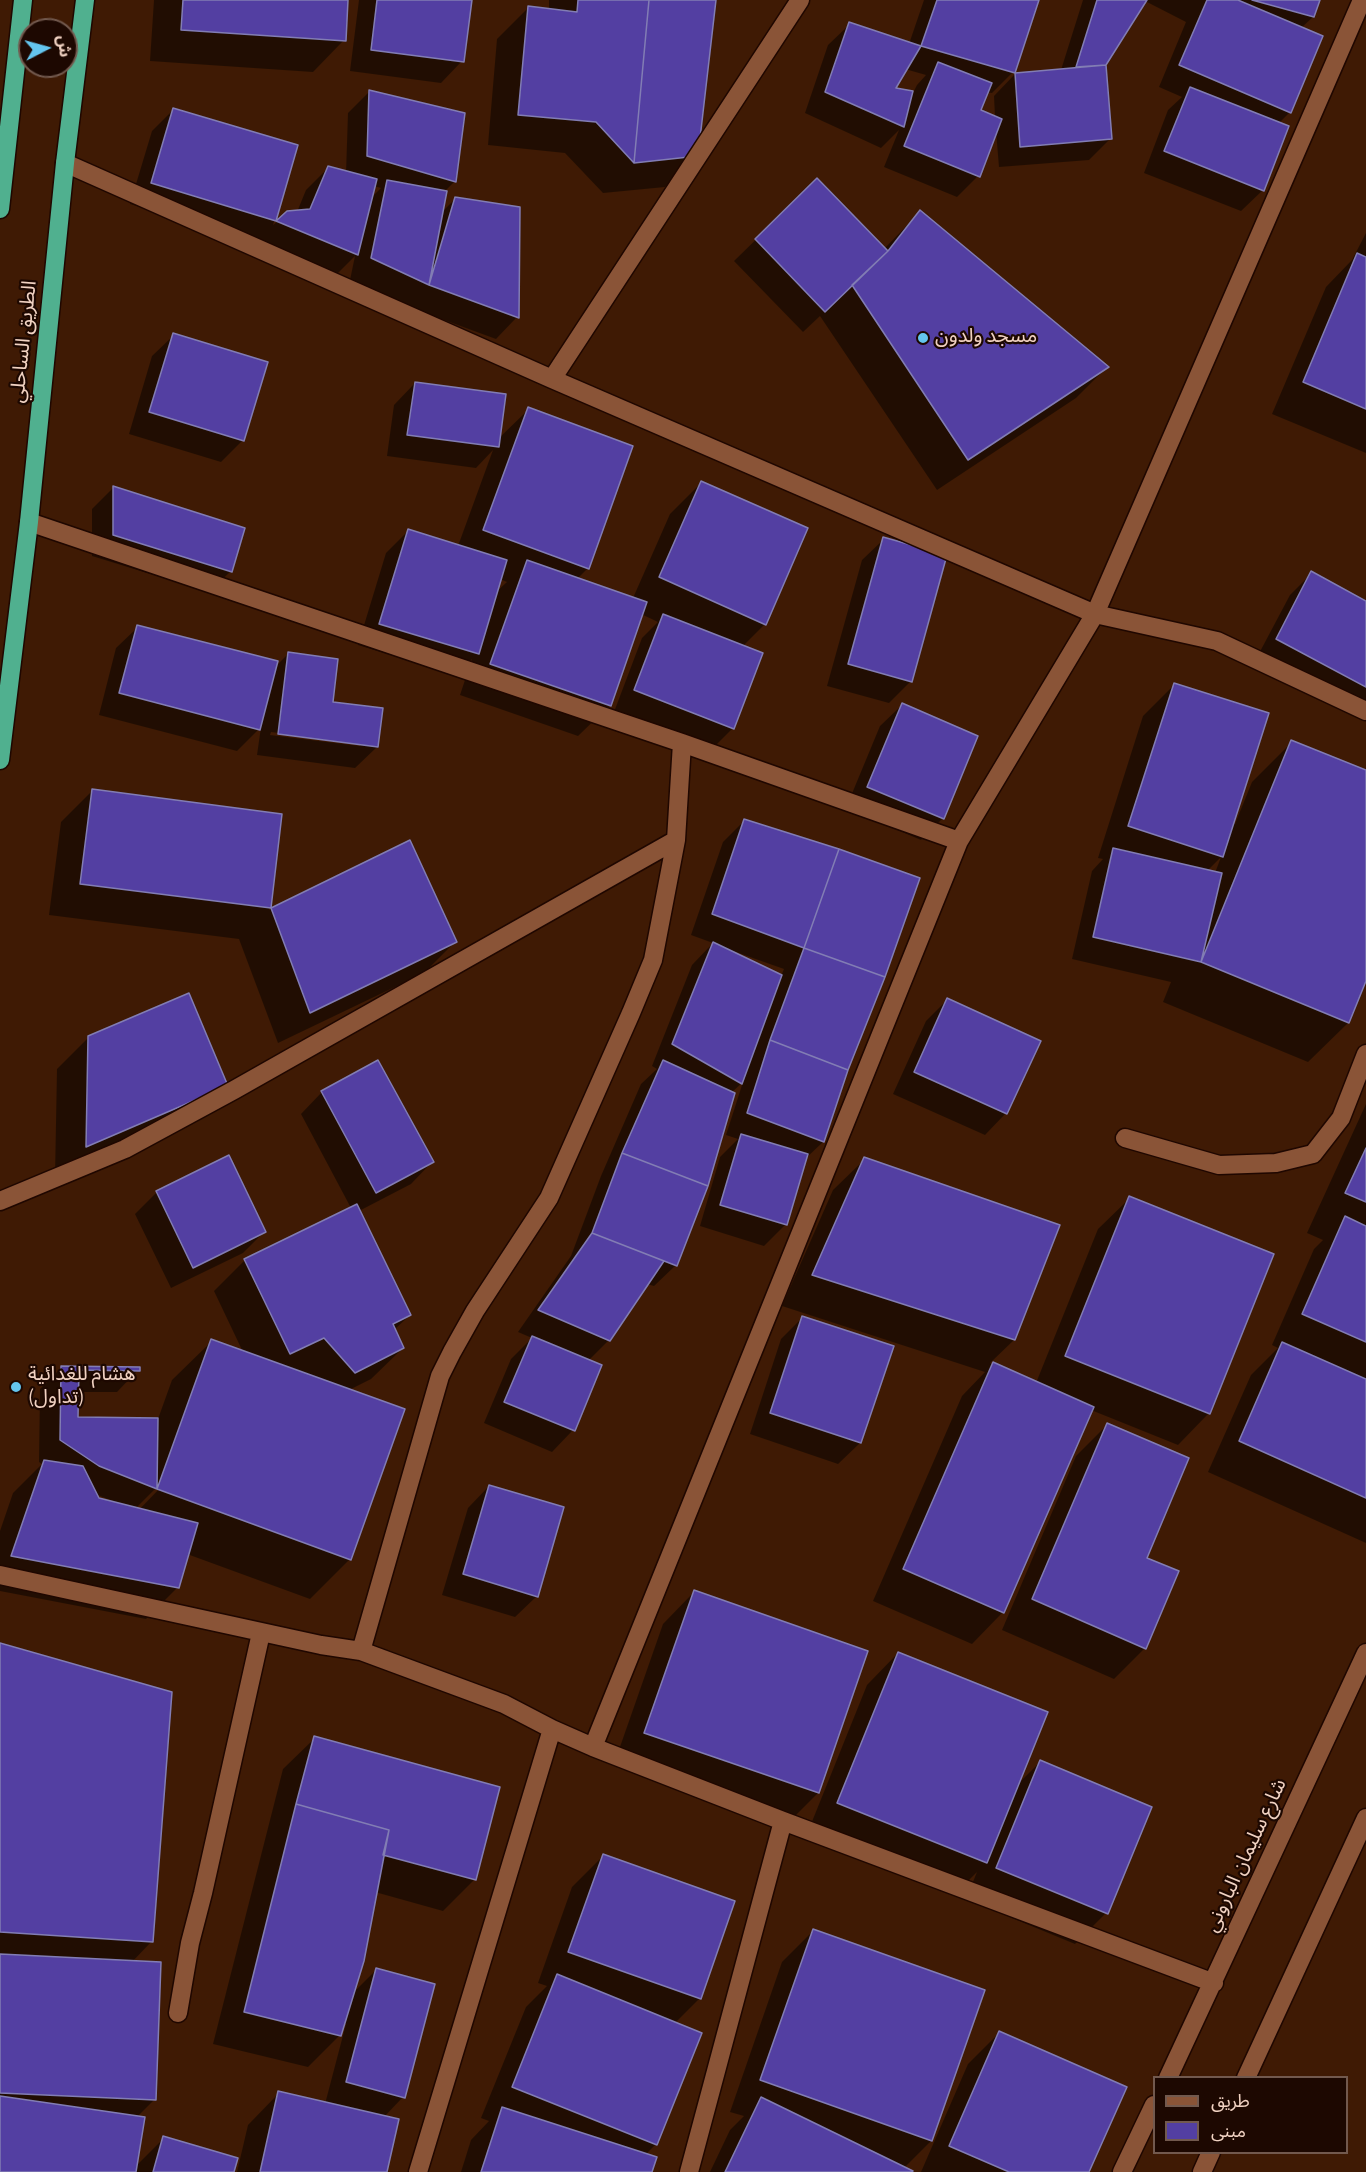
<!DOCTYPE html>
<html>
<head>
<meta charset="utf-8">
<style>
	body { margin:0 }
	#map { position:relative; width:1366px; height:2172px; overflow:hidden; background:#3f1a04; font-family:"Source Sans 3","Noto Sans Arabic",sans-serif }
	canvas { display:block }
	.legend { position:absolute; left:1153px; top:2076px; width:195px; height:78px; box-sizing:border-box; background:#1d0801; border:2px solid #72594e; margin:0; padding:8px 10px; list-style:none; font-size:18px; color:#f1d2c2 }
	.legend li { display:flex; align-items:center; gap:12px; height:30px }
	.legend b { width:30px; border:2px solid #72594e }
	.north { position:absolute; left:18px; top:18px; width:60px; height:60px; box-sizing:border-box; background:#1d0801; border:2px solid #72594e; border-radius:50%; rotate:84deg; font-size:16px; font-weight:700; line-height:24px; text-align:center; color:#f1d2c2 }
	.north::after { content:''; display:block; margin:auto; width:21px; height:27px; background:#64c5ee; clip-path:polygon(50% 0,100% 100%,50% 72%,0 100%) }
</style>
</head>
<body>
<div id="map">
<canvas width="1366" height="2172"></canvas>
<ul class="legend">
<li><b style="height:8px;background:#8a5437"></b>طريق</li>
<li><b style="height:16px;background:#533fa2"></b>مبنى</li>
</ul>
<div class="north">ش</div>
</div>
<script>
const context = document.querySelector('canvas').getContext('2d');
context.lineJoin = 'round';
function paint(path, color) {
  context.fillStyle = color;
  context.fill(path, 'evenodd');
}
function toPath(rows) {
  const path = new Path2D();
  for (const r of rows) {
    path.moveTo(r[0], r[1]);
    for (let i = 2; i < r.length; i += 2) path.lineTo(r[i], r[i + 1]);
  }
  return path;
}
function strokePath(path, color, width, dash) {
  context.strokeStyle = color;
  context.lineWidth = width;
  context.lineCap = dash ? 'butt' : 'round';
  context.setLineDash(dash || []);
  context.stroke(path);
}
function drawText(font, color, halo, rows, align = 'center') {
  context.font = font + ' "Source Sans 3","Noto Sans Arabic",sans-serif';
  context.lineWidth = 4.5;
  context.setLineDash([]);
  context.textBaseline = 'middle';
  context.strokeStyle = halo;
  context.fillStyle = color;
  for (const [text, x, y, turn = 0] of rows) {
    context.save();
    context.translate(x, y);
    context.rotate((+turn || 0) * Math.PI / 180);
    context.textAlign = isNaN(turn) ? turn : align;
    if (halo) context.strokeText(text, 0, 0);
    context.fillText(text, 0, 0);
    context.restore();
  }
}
const shadow = toPath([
	[154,0,347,0,344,40,313,72,150,61],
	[359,0,470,0,462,61,441,83,350,71],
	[549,0,714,0,696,155,665,187,603,193,565,153,488,145,497,39,528,8,549,10],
	[924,0,1038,0,1013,72,992,93,986,92,979,111,995,117,994,96,1015,74,1061,70,1083,0,1319,0,1313,17,1301,28,1290,112,1278,124,1263,190,1241,211,1144,173,1168,110,1182,97,1159,87,1186,22,1145,1,1105,65,1111,138,1089,160,999,167,996,131,978,176,957,197,884,167,899,130,881,148,805,113,828,45,850,24,909,44],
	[905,69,926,75,917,85,913,93,893,90],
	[370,91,455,181,445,191,441,213,455,199,517,317,496,339,406,306,350,280,355,256,335,276,254,242,130,204,152,131,173,110,296,146,273,225,288,213,297,212,306,190,328,168,346,173,348,113],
	[374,186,381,188,371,198],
	[817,180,884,249,920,212,1107,367,1076,398,937,490,820,316,803,332,734,261],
	[1366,233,1366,453,1272,414,1326,287,1352,260],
	[174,335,243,440,221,462,129,434,152,356],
	[415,383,498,439,529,409,632,447,587,569,577,579,633,598,670,514,701,483,765,624,742,647,733,728,711,750,614,712,642,638,658,622,641,614,610,705,578,736,460,695,472,659,456,675,358,645,386,553,408,531,458,546,493,450,476,468,387,456,394,405],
	[500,579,507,582,496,592],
	[113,488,231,571,209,592,92,556,92,509],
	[884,539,911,681,889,703,827,686,862,560],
	[1312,573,1366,602,1366,719,1255,661,1290,595],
	[138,627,274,668,288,654,331,703,377,747,355,768,257,755,261,727,237,751,99,715,116,648],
	[271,732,360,743,360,746,270,735],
	[1175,684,1233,823,1235,824,1252,782,1292,742,1366,771,1366,976,1348,1023,1308,1062,1163,1002,1171,982,1072,959,1092,871,1103,859,1098,858,1143,716],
	[1221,857,1215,873,1207,871],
	[902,705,976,737,942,819,921,840,846,808,880,726],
	[92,791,281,815,269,910,409,842,456,941,424,973,278,1043,239,939,49,915,61,822],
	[745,820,918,879,846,1070,823,1142,804,1160,786,1224,764,1246,700,1226,720,1157,738,1139,726,1135,743,1082,731,1093,676,1265,654,1286,647,1284,609,1340,588,1361,573,1430,552,1452,484,1423,511,1359,532,1338,518,1332,571,1256,601,1176,641,1084,657,1069,652,1066,692,965,713,943,691,935,723,842],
	[733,951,784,969,781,976,732,953],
	[947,1000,1006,1113,985,1135,893,1094,926,1021],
	[89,1037,227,1086,55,1177,57,1069],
	[322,1092,432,1162,411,1184,359,1211,410,1315,394,1330,403,1348,371,1379,349,1390,350,1559,310,1599,187,1554,178,1587,146,1619,0,1591,0,1531,13,1493,42,1464,39,1462,40,1389,61,1368,138,1370,117,1392,77,1392,77,1419,158,1419,172,1380,212,1341,243,1352,214,1291,245,1260,351,1208,301,1114],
	[157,1487,161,1487,134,1515,132,1512],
	[95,1494,113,1501,113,1503,98,1500],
	[1366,1104,1366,1543,1208,1472,1251,1375,1278,1348,1272,1345,1314,1249,1323,1240,1307,1233],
	[865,1159,1014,1340,990,1363,1036,1383,1098,1229,1130,1198,1209,1413,1178,1445,1091,1410,1003,1612,972,1644,873,1601,962,1396,985,1372,782,1306,833,1190],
	[157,1192,264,1232,243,1253,171,1288,135,1214],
	[802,1318,860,1443,838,1464,750,1434,781,1339],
	[1107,1425,1145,1558,1145,1648,1114,1679,1002,1630,1076,1456],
	[489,1486,537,1596,515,1617,442,1595,468,1508],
	[694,1592,818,1793,787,1824,614,1764,663,1624],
	[0,1644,152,1941,132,1962,154,2100,137,2117,135,2167,164,2138,232,2172,0,2172],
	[898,1653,1017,1785,1040,1762,1106,1913,1075,1944,966,1899,977,1872,955,1894,807,1834,867,1685],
	[315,1738,499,1788,474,1880,443,1911,375,1892,352,1994,376,1970,403,2097,384,2117,385,2172,237,2172,248,2125,279,2093,325,2104,346,2024,343,2024,340,2035,308,2067,213,2044,283,1769],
	[603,1856,700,1998,674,2024,656,2144,646,2154,651,2172,461,2172,471,2140,489,2121,481,2118,526,2007,547,1986,538,1983,572,1887],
	[813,1931,931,2141,904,2168,910,2172,710,2172,730,2130,744,2116,730,2112,782,1962],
	[1000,2032,1087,2172,921,2172,968,2064]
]);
const building = toPath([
	[183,0,348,0,346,41,181,30,183,0],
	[377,0,472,0,464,62,371,50,377,0],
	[578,0,649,0,634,163,596,122,518,115,528,6,577,12,578,0],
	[649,0,716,0,698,156,634,163,649,0],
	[937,0,1039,0,1015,73,921,46,937,0],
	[1097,0,1147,0,1106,65,1076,67,1097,0],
	[1207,0,1238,0,1323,36,1291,113,1179,65,1207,0],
	[1252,0,1320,0,1314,17,1252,0],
	[849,22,921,46,896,88,913,91,904,127,825,92,849,22],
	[938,62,992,83,981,110,1002,119,980,177,904,146,938,62],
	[1106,65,1112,139,1020,147,1015,73,1106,65],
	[1190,87,1289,126,1264,191,1164,151,1190,87],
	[369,90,465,113,456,182,367,156,369,90],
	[173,108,298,145,276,221,151,183,173,108],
	[328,166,377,179,358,255,276,221,287,211,310,209,328,166],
	[817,178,888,251,825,312,755,239,817,178],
	[387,180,447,191,429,285,371,258,387,180],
	[455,197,520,207,519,318,429,285,455,197],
	[920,210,1109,367,968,460,852,285,888,251,920,210],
	[1357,253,1366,257,1366,409,1303,382,1357,253],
	[173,333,268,362,244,441,149,412,173,333],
	[415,382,506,394,499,447,407,435,415,382],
	[528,407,633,446,589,569,483,530,528,407],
	[701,481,808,528,766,625,659,577,701,481],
	[113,486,245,528,232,572,113,535,113,486],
	[408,529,507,560,479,654,379,624,408,529],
	[883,537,947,555,912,682,848,664,883,537],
	[527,560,647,602,611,706,490,664,527,560],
	[1311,571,1366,601,1366,687,1276,639,1311,571],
	[663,614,763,653,734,729,634,690,663,614],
	[137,625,278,661,260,730,119,693,137,625],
	[288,652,338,659,333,702,383,708,378,747,278,734,288,652],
	[1174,683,1269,713,1223,857,1128,826,1174,683],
	[902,703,978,736,944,819,867,787,902,703],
	[1291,740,1366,770,1366,981,1349,1023,1201,962,1291,740],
	[92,789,282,814,271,908,80,884,92,789],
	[744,819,839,849,804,948,712,914,744,819],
	[410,840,457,942,310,1013,271,908,410,840],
	[1113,848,1222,873,1201,962,1093,937,1113,848],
	[839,849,920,878,885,977,804,948,839,849],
	[713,942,782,975,742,1084,672,1044,713,942],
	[804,948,885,977,848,1070,770,1040,804,948],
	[189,993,228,1086,86,1147,88,1036,189,993],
	[947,998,1041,1041,1007,1114,914,1072,947,998],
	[770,1040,848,1070,824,1142,747,1113,770,1040],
	[378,1060,434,1162,376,1193,321,1091,378,1060],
	[663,1060,735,1093,708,1186,622,1153,663,1060],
	[741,1134,808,1154,787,1225,720,1205,741,1134],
	[1366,1148,1366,1202,1345,1193,1366,1148],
	[622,1153,708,1186,677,1266,592,1233,622,1153],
	[229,1155,266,1232,193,1268,156,1191,229,1155],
	[864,1157,1060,1225,1015,1340,812,1275,864,1157],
	[1129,1196,1274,1254,1210,1414,1065,1356,1129,1196],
	[357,1204,411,1315,393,1324,404,1348,355,1373,324,1338,290,1354,244,1259,357,1204],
	[1345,1216,1366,1226,1366,1342,1302,1314,1345,1216],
	[592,1233,664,1261,610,1341,538,1310,592,1233],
	[802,1316,894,1346,861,1443,770,1413,802,1316],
	[532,1336,602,1365,575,1431,504,1402,532,1336],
	[211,1339,405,1409,351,1560,157,1489,211,1339],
	[1282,1342,1366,1379,1366,1498,1239,1441,1282,1342],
	[993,1362,1094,1407,1004,1613,903,1569,993,1362],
	[61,1366,140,1367,140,1371,79,1370,78,1417,158,1418,157,1489,99,1466,60,1440,61,1366],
	[1107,1423,1189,1458,1147,1558,1179,1571,1146,1649,1032,1599,1107,1423],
	[44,1460,83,1466,99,1498,198,1523,179,1588,11,1556,44,1460],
	[489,1485,564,1507,538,1597,463,1574,489,1485],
	[694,1590,868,1651,819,1793,644,1733,694,1590],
	[0,1643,172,1692,153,1942,0,1932,0,1643],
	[898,1652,1048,1712,987,1863,837,1803,898,1652],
	[314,1736,500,1787,476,1880,383,1855,389,1830,296,1804,314,1736],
	[1040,1760,1152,1807,1108,1914,996,1868,1040,1760],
	[296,1804,389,1830,364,1961,341,2036,244,2012,296,1804],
	[603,1854,735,1901,701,1999,568,1952,603,1854],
	[813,1929,985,1990,932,2141,760,2080,813,1929],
	[0,1954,161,1962,156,2100,0,2093,0,1954],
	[376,1968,435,1984,405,2098,346,2082,376,1968],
	[557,1974,702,2033,657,2145,512,2087,557,1974],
	[999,2031,1127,2087,1089,2172,1009,2172,949,2146,999,2031],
	[278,2091,399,2119,387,2172,260,2172,278,2091],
	[0,2096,145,2117,136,2172,0,2172,0,2096],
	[761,2097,913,2171,912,2172,725,2172,761,2097],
	[502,2107,657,2157,652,2172,481,2172,502,2107],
	[163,2136,238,2158,234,2172,153,2172,163,2136]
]);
const minor = toPath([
	[65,163,552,379,1095,614,1217,641,1366,711],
	[552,379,800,0],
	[29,522,682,743,959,841],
	[1125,1138,1219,1165,1276,1163,1313,1154,1341,1118,1366,1054],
	[0,1201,125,1149,234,1090,676,840,682,743],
	[0,1575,321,1645,361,1651,504,1704,552,1729,593,1747,783,1821,1214,1983],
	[361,1651,440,1376,452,1352,475,1311,549,1198,631,1013,653,960,676,840],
	[593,1747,959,841,1095,614,1362,0],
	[178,2013,190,1943,203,1893,261,1633],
	[1168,2078,1366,1653],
	[1246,2078,1366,1818],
	[418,2172,552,1729],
	[689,2172,783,1821],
	[1122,2172,1154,2105],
	[1202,2172,1211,2152]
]);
const highway = toPath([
	[0,209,23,0],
	[0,760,29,522,65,163,85,0]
]);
const markers = [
	[923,338,6,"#64c5ee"],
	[16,1387,6,"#64c5ee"]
];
const poiNames = [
	["مسجد ولدون",935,338],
	["هشام للغدائية",28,1376],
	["(تداول)",28,1399]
];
const streetNames = [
	["الطريق الساحلي",25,342,-84],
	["شارع سليمان الباروني",1247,1856,-65]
];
paint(shadow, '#0007');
paint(building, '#533fa2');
strokePath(building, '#827db4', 1.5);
strokePath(minor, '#1f0700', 21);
strokePath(highway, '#1f0700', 21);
strokePath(minor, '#8a5437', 18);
strokePath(highway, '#50b08f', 18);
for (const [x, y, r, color] of markers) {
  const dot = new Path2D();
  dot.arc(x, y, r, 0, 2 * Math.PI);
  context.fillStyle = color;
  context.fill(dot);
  strokePath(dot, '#1d0801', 2);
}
drawText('20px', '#f1d2c2', '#1d0801', poiNames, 'left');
drawText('20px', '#f1d2c2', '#1d0801', streetNames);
</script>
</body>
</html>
